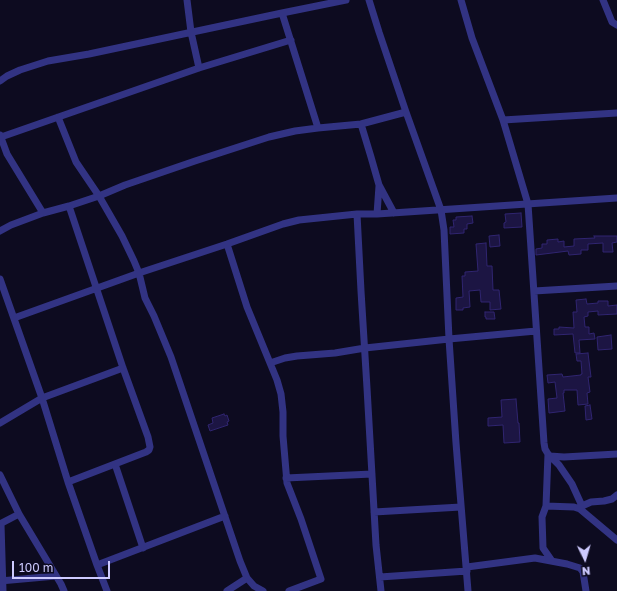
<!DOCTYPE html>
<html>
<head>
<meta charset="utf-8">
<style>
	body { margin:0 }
	#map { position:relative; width:617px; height:591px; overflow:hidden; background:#0d0b20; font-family:"Golos Text",sans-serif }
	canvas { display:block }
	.north { position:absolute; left:565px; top:539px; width:40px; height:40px; -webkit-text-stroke:3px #0d0b20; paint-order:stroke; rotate:175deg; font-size:11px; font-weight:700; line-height:16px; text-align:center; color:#cdcaff }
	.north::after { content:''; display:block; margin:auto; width:14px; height:18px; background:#cdcaff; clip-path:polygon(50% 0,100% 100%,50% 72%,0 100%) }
	.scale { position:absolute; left:12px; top:561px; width:98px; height:18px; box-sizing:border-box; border:2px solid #cdcaff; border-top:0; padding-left:5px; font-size:12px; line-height:14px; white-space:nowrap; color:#cdcaff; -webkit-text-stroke:3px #0d0b20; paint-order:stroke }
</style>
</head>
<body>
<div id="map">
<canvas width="617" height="591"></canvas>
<div class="north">N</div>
<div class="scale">100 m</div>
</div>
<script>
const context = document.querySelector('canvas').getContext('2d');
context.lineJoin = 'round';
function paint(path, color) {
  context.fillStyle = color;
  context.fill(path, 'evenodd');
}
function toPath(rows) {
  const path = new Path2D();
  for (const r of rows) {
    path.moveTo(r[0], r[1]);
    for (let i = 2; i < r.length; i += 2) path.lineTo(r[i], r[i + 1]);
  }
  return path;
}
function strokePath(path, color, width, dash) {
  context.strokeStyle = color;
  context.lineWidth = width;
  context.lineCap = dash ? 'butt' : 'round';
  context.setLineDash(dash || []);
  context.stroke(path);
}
const building = toPath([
	[521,213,522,227,504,228,504,223,506,222,505,214,521,213],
	[472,216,473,223,467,224,467,229,464,229,464,233,450,234,450,227,454,227,453,220,456,220,456,217,472,216],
	[499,235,500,246,490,247,489,236,499,235],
	[594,236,617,236,617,242,612,243,613,252,603,252,603,243,588,244,588,250,581,250,581,254,569,255,568,251,536,255,536,249,542,248,542,244,547,244,547,240,558,239,558,242,564,241,564,247,574,246,574,239,595,238,594,236],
	[486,243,487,266,492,266,493,290,499,290,501,309,490,310,490,302,481,302,480,290,469,291,470,307,463,308,463,310,456,310,456,298,463,297,462,276,465,276,465,272,478,271,476,244,486,243],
	[586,299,587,304,598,303,598,301,608,301,608,306,617,305,617,314,598,315,598,311,588,312,588,316,584,317,585,327,589,327,589,334,594,333,595,339,579,340,580,353,575,353,573,334,554,335,554,329,559,329,559,327,574,328,573,312,577,312,576,300,586,299],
	[485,312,494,312,495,319,486,319,486,317,485,317,485,312],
	[611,335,612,349,598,350,597,337,611,335],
	[588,353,591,377,588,377,590,392,587,393,588,404,578,405,577,390,564,390,564,393,563,393,565,411,549,413,548,399,557,398,555,382,548,383,547,375,562,374,563,377,581,375,581,374,582,374,581,361,577,361,576,354,588,353],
	[516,399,518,423,519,423,520,442,504,443,503,425,488,426,488,418,502,417,501,400,516,399],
	[590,405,592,419,586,420,585,406,590,405],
	[224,414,225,416,227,415,229,421,227,422,228,425,210,431,208,425,213,423,212,418,224,414]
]);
const minor = toPath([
	[187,0,191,32,199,68],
	[369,0,379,32,406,112,441,210,444,230,449,339,456,443,468,591],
	[461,0,472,38,503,120,528,204,544,443,545,449,548,454,559,465,572,484,582,506,580,509],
	[603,0,612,22,617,25],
	[282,13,318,128],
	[0,81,7,76,20,70,48,61,89,54,282,13,346,0],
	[58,117,76,162,99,196,122,236,134,261,139,273,145,298,154,316,171,357,240,561,247,578,254,586,263,591],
	[503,120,617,113],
	[361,124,371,157,379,185,394,213],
	[0,135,7,154,43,213],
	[1,137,199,68,291,40],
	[357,214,361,291,367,388,376,545,381,591],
	[377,214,379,186],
	[0,231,11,225,43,213,69,206,99,196,125,185,195,161,269,137,295,131,318,128,361,124,406,112],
	[227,244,247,307,277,380,281,394,283,412,283,436,287,483,301,519,321,579,289,591],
	[0,279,42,398,68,482,97,565,107,591],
	[534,291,617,286],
	[14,318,139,273,227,244,283,224,299,220,357,214,377,214,617,198],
	[270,363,285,358,297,356,335,353,365,348,449,339,536,331],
	[0,423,42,398,123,368],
	[550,456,564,457,617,454],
	[115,464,143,548],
	[0,475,19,514,61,584,64,591],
	[286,478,372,474],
	[68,482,146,452,149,450,150,447,148,437,123,368,69,206],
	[546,506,548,454],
	[582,506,591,502,604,501,612,499,617,495],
	[374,512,461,507],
	[0,524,19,514],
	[1,524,3,591],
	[552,561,543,548,542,517,546,506,574,507,580,509,617,540],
	[97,565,225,516],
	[467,567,535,558,567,564,580,568,583,572,586,591],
	[380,577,467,571],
	[0,581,56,576],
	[227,591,247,578]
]);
paint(building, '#1c1543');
strokePath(building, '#302570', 1);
strokePath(minor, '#323383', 7);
</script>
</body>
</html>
